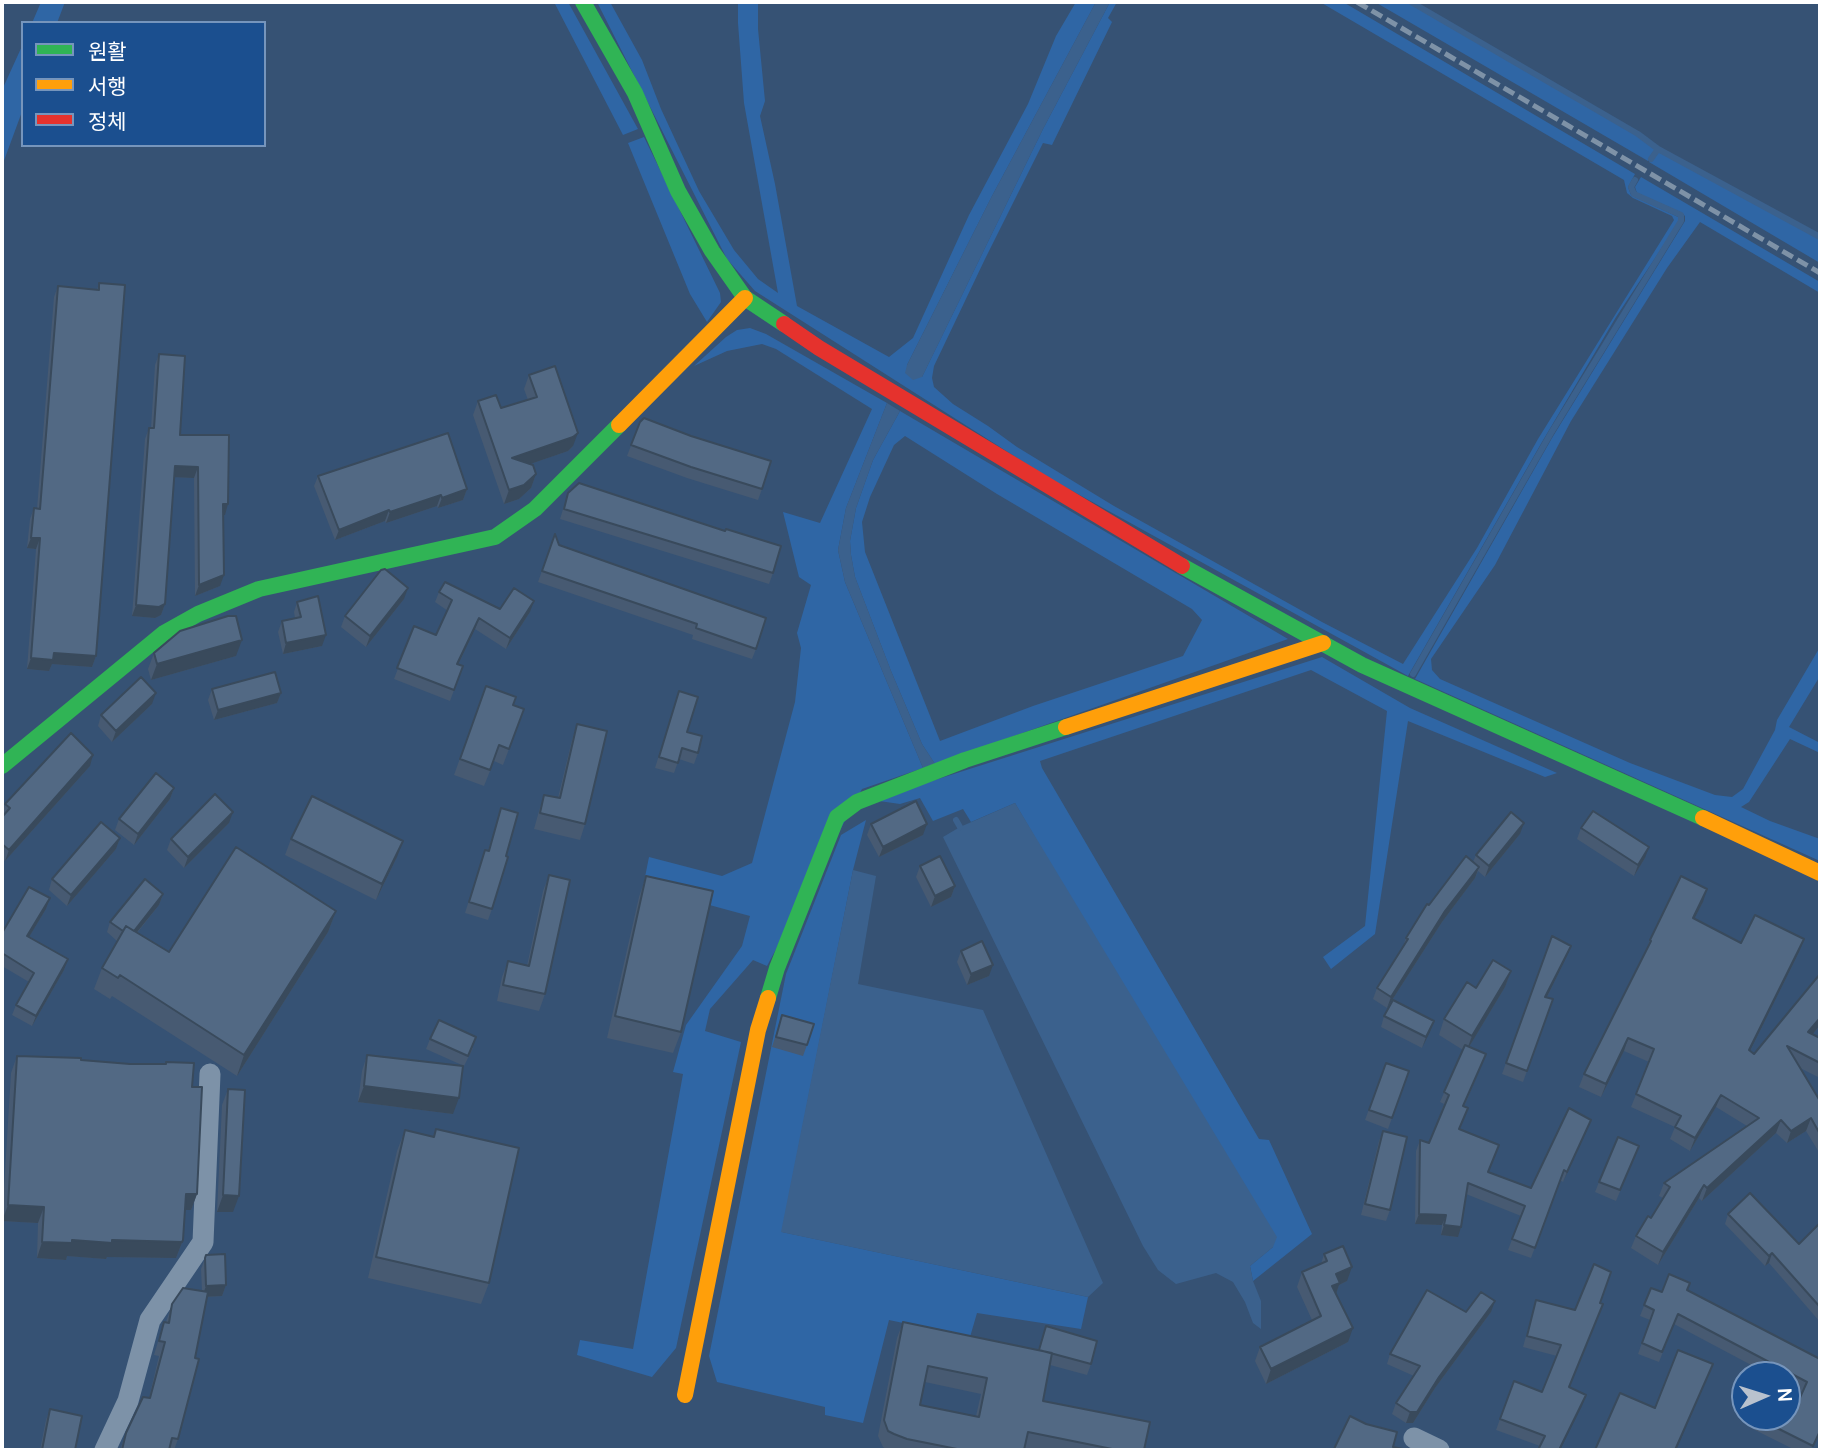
<!DOCTYPE html>
<html>
<head>
<meta charset="utf-8">
<style>
	body { margin:0 }
	#map { position:relative; width:1822px; height:1452px; overflow:hidden; background:#365274; font-family:Manrope,"Noto Sans KR",sans-serif }
	canvas { display:block }
	.frame { position:absolute; inset:0; border:4px solid #fff; pointer-events:none }
	.legend { position:absolute; left:21px; top:21px; width:245px; height:126px; box-sizing:border-box; background:#1b4f8f; border:2px solid #7695bc; margin:0; padding:9px 12px; list-style:none; font-size:21px; color:#fff }
	.legend li { display:flex; align-items:center; gap:14px; height:35px }
	.legend b { width:35px; border:2px solid #7695bc }
	.north { position:absolute; left:1731px; top:1361px; width:70px; height:70px; box-sizing:border-box; background:#1b4f8f; border:2px solid #7695bc; border-radius:50%; rotate:87deg; font-size:19px; font-weight:700; line-height:28px; text-align:center; color:#fff }
	.north::after { content:''; display:block; margin:auto; width:24px; height:32px; background:#b9c2ce; clip-path:polygon(50% 0,100% 100%,50% 72%,0 100%) }
</style>
</head>
<body>
<div id="map">
<canvas width="1822" height="1452"></canvas>
<div class="frame"></div>
<ul class="legend">
<li><b style="height:9px;background:#30b455"></b>원활</li>
<li><b style="height:9px;background:#ff9f0a"></b>서행</li>
<li><b style="height:9px;background:#e5322d"></b>정체</li>
</ul>
<div class="north">N</div>
</div>
<script>
const context = document.querySelector('canvas').getContext('2d');
context.lineJoin = 'round';
function paint(path, color) {
  context.fillStyle = color;
  context.fill(path, 'evenodd');
}
function toPath(rows) {
  const path = new Path2D();
  for (const r of rows) {
    path.moveTo(r[0], r[1]);
    for (let i = 2; i < r.length; i += 2) path.lineTo(r[i], r[i + 1]);
  }
  return path;
}
function strokePath(path, color, width, dash) {
  context.strokeStyle = color;
  context.lineWidth = width;
  context.lineCap = dash ? 'butt' : 'round';
  context.setLineDash(dash || []);
  context.stroke(path);
}
const green = toPath([
	[41,2,65,2,57,23,32,23],
	[554,2,568,2,638,129,623,135],
	[597,2,610,2,642,60,661,109,699,191,734,250,758,279,778,293,744,103,738,23,738,2,758,2,758,29,765,101,760,116,775,184,797,306,889,357,913,338,969,215,1028,104,1056,36,1076,2,1096,2,992,196,907,365,922,377,1043,129,1110,2,1117,2,1108,18,1112,22,1052,145,1043,143,985,259,934,366,932,378,934,387,953,404,988,426,1017,447,1114,506,1322,622,1403,664,1477,548,1538,439,1674,220,1672,216,1633,198,1627,193,1624,180,1320,2,1343,2,1635,174,1628,187,1631,195,1674,215,1678,217,1679,222,1616,317,1542,442,1408,676,1047,477,755,291,727,259],
	[1375,2,1407,2,1637,135,1657,150,1648,161],
	[23,44,23,109,2,166,2,90],
	[644,137,720,293,721,302,707,322,690,294,628,143],
	[1658,151,1820,238,1820,263,1649,162],
	[1641,177,1820,282,1820,293,1700,222,1667,268,1571,421,1495,565,1431,659,1432,670,1440,679,1630,763,1715,795,1732,797,1743,789,1775,730,1777,720,1820,647,1820,676,1789,727,1820,743,1820,753,1790,739,1749,802,1741,807,1770,821,1820,839,1820,861,1415,679,1552,438,1685,221,1685,216,1682,213,1637,193,1635,187],
	[750,328,766,334,887,403,846,508,838,550,845,582,923,768,862,789,767,966,753,960,710,1009,705,1031,741,1042,676,1348,652,1377,577,1355,580,1340,633,1349,683,1074,673,1072,686,1025,742,946,750,916,643,887,649,857,722,876,752,863,795,702,801,648,797,633,811,585,799,577,783,512,820,523,872,409,776,349,762,344,727,351,694,366,726,337,737,330],
	[900,411,1288,639,935,764,922,744,891,671,855,577,851,555,850,541,856,508,873,460],
	[905,436,997,494,1192,609,1202,620,1183,656,1033,706,940,741,865,552,862,522,870,497,894,445],
	[1322,657,1410,708,1557,773,1545,777,1408,721,1375,934,1331,969,1323,957,1365,926,1387,711,1311,670,1040,761,1042,768,1259,1139,1269,1140,1312,1234,1253,1281,1250,1266,1273,1247,1015,803,971,822,963,809,933,821,920,798,900,804,872,800],
	[866,820,853,870,782,1232,1088,1297,1081,1329,977,1313,970,1337,889,1320,863,1423,825,1415,825,1407,717,1382,709,1356,786,974,841,835]
]);
const water = toPath([
	[1096,2,1110,2,1043,129,926,369,922,377,913,380,905,373,907,365,992,196],
	[887,403,900,411,873,460,856,508,850,541,851,555,855,577,891,671,922,744,935,764,923,768,845,582,838,550,846,508],
	[1015,803,1277,1237,1273,1247,1250,1266,1253,1281,1261,1301,1261,1329,1253,1323,1245,1302,1233,1282,1216,1273,1176,1284,1158,1270,1143,1246,943,837,960,827],
	[853,870,876,876,858,984,983,1010,1103,1283,1088,1297,781,1232]
]);
const stream = toPath([
	[1411,2,1638,134,1658,149,1820,237],
	[1651,159,1658,149],
	[1413,674,1551,433,1681,221,1681,215,1634,194,1631,187,1635,180],
	[956,820,960,827]
]);
const street = toPath([
	[1414,1438,1439,1450],
	[105,1450,128,1401,150,1320,203,1242,210,1074]
]);
const fast = toPath([
	[583,2,635,93,678,191,712,251,745,298,784,324],
	[1182,566,1362,665,1703,818],
	[2,766,164,633,198,614,259,589,495,537,535,509,619,425],
	[768,998,777,968,837,817,857,802,965,760,1066,727]
]);
const slow = toPath([
	[619,425,745,298],
	[1066,727,1323,643],
	[1703,818,1820,873],
	[685,1395,758,1030,768,998]
]);
const jam = toPath([
	[784,324,819,348,1182,566]
]);
const rail = toPath([
	[1357,2,1820,273]
]);
const wall = toPath([
	[99,283,96,656,92,667,52,664,49,671,27,669,36,549,27,548,30,519,34,508,37,509,54,297,58,286,97,290],
	[159,354,180,435,225,515,223,515,220,586,195,596,194,478,174,477,165,604,161,615,155,618,132,616,145,439,149,428,151,428,155,365],
	[529,375,573,446,568,451,530,464,536,474,531,488,519,499,504,504,473,415,478,401,501,408,528,400,524,389],
	[640,422,762,489,758,500,687,478,627,456],
	[318,476,467,489,463,500,438,508,437,506,386,523,385,521,335,540,314,486],
	[568,493,773,573,769,584,560,519],
	[555,534,559,545,756,649,752,659,692,639,693,635,538,582],
	[439,592,500,609,530,612,506,649,475,629,458,665,463,666,450,701,394,679,414,626,436,635,448,611,435,602],
	[404,599,366,647,341,627,345,616],
	[297,602,322,646,283,654,278,632,282,621,295,618,294,612],
	[154,653,236,656,151,680,148,669],
	[486,686,513,705,524,709,503,765,494,761,484,786,454,775],
	[212,689,281,693,277,703,214,720,208,700],
	[679,691,687,732,698,753,694,764,679,759,674,773,655,768],
	[152,704,112,742,98,726,101,715],
	[577,724,585,824,580,840,534,829,539,811,544,795,558,798,572,740],
	[90,766,5,861,2,858,2,817,3,816,2,814,5,804],
	[174,788,170,799,134,845,115,830,119,819],
	[501,808,492,909,488,920,465,913,485,850,488,851],
	[229,823,184,868,167,850,171,839],
	[871,824,923,835,879,857,867,835],
	[1581,828,1645,858,1634,876,1577,839],
	[1520,834,1485,877,1478,871,1475,878,1442,922,1387,1008,1373,999,1377,988,1402,949,1406,938,1429,905,1473,862,1476,855],
	[120,838,116,849,67,906,49,890,52,879],
	[291,839,397,857,376,900,285,855],
	[920,866,955,886,951,897,931,907,916,877],
	[549,875,545,994,539,1011,497,1001,502,977,508,961,527,966,543,891],
	[646,876,681,1032,673,1053,607,1038,639,897],
	[163,894,159,905,137,933,169,952,336,911,328,932,237,1076,112,996,110,999,94,989,102,968,117,941,107,932,110,922],
	[50,898,46,909,29,937,68,959,64,970,32,1026,12,1015,16,1005,29,982,2,966,2,933],
	[1703,902,1694,919,1741,943,1804,939,1799,952,1750,1051,1754,1054,1820,1025,1813,1034,1820,1038,1820,1078,1800,1068,1820,1101,1820,1154,1806,1131,1787,1143,1776,1133,1702,1201,1699,1198,1658,1265,1631,1248,1636,1236,1651,1218,1663,1198,1659,1196,1664,1183,1747,1126,1716,1107,1690,1151,1670,1139,1675,1127,1631,1107,1649,1062,1624,1051,1601,1097,1579,1087,1584,1074,1645,953,1650,940],
	[1552,936,1567,956,1547,997,1553,999,1523,1082,1502,1074],
	[961,951,989,976,967,985,957,962],
	[1511,971,1505,987,1469,1047,1486,1054,1464,1107,1460,1129,1489,1172,1531,1188,1587,1130,1563,1182,1560,1180,1531,1258,1508,1250,1521,1216,1466,1194,1458,1237,1441,1235,1442,1225,1415,1224,1416,1151,1420,1140,1429,1143,1444,1104,1440,1102,1463,1050,1439,1035,1444,1019],
	[782,1015,807,1045,803,1056,772,1047],
	[1384,1016,1434,1021,1422,1048,1381,1027],
	[430,1039,473,1048,464,1066,426,1049],
	[367,1055,453,1114,358,1102,362,1071],
	[17,1056,130,1064,165,1064,166,1062,192,1087,197,1194,191,1210,185,1210,183,1240,176,1258,107,1257,106,1259,67,1256,66,1260,37,1258,38,1223,2,1221,11,1073],
	[1386,1063,1409,1071,1388,1129,1365,1120],
	[228,1089,233,1212,217,1212,222,1105],
	[436,1129,489,1283,481,1304,368,1278,397,1151,405,1130,433,1136],
	[1383,1131,1390,1210,1386,1221,1361,1215,1379,1141],
	[1639,1146,1616,1201,1595,1192,1599,1182],
	[1728,1214,1799,1244,1820,1223,1820,1322,1769,1263,1765,1266,1725,1224],
	[1324,1254,1347,1281,1339,1285,1336,1294,1348,1342,1266,1384,1255,1361,1260,1347,1312,1320,1297,1287,1302,1272,1321,1264],
	[205,1258,226,1285,222,1296,207,1297,178,1439,174,1450,120,1450,126,1433,149,1398,159,1356,154,1355,164,1322,166,1322,172,1304,202,1291,201,1269],
	[1651,1288,1662,1292,1687,1290,1820,1359,1812,1450,1795,1450,1751,1428,1755,1417,1798,1402,1802,1392,1787,1384,1787,1375,1770,1375,1674,1324,1659,1362,1638,1354,1650,1320,1640,1316],
	[1536,1300,1575,1310,1570,1387,1582,1406,1540,1446,1496,1430,1514,1381,1542,1392,1557,1356,1523,1347],
	[1466,1312,1491,1312,1435,1388,1413,1423,1406,1423,1392,1414,1396,1403,1414,1376,1387,1364,1390,1354],
	[903,1322,1038,1350,1046,1326,1091,1364,1087,1375,1050,1365,1043,1401,1144,1450,1033,1450,1025,1449,1024,1450,887,1450,883,1447,878,1436,897,1338],
	[925,1382,981,1394,976,1416,920,1405],
	[50,1409,75,1450,40,1450,46,1420]
]);
const shadedWall = toPath([
	[578,433,573,446,568,451,507,472,512,458],
	[175,466,198,467,194,478,171,477],
	[536,474,531,488,519,499,504,504,509,490],
	[467,489,463,500,438,508,442,498],
	[441,495,437,506,386,523,390,512],
	[223,504,228,504,225,515,219,515],
	[389,510,385,521,335,540,339,530],
	[31,538,40,538,36,549,27,548],
	[224,575,220,586,195,596,199,585],
	[408,588,404,599,366,647,370,636],
	[534,601,530,612,506,649,510,638],
	[165,604,161,615,155,618,132,616,136,605],
	[479,618,475,629,453,675,457,664],
	[326,635,322,646,283,654,286,643],
	[242,640,236,656,151,680,157,664],
	[54,653,96,656,92,667,52,664,49,671,27,669,31,658],
	[156,693,152,704,112,742,116,731],
	[281,693,277,703,214,720,218,710],
	[93,755,90,766,5,861,9,850],
	[174,788,170,799,134,845,138,834],
	[233,812,229,823,184,868,188,857],
	[1524,823,1520,834,1485,877,1489,866],
	[927,824,923,835,879,857,883,847],
	[120,838,116,849,67,906,71,895],
	[403,841,397,857,376,900,382,884],
	[1649,847,1645,858,1634,876,1638,865],
	[1479,867,1475,878,1442,922,1387,1008,1391,997,1445,911],
	[955,886,951,897,931,907,935,896],
	[1707,889,1703,902,1688,931,1693,918],
	[163,894,159,905,125,947,129,937],
	[50,898,46,909,23,947,27,936],
	[336,911,328,932,237,1076,244,1055],
	[1804,939,1799,952,1744,1063,1749,1050],
	[1571,946,1567,956,1542,1007,1545,997],
	[68,959,64,970,32,1026,36,1016],
	[993,965,989,976,967,985,971,974],
	[1511,971,1505,987,1466,1052,1472,1036],
	[1820,1018,1820,1025,1804,1045,1808,1032],
	[1434,1021,1430,1032,1422,1048,1426,1037],
	[1628,1038,1624,1051,1601,1097,1606,1084],
	[364,1086,459,1098,453,1114,358,1102],
	[1721,1095,1716,1107,1690,1151,1695,1138],
	[1811,1118,1806,1131,1787,1143,1791,1131],
	[1591,1120,1587,1130,1563,1182,1567,1172],
	[1781,1120,1776,1133,1702,1201,1707,1188],
	[1704,1185,1699,1198,1658,1265,1663,1252],
	[186,1194,197,1194,191,1210,180,1210],
	[223,1195,239,1196,233,1212,217,1212],
	[8,1205,44,1207,38,1223,2,1221],
	[1419,1214,1446,1215,1442,1225,1415,1224],
	[1444,1225,1461,1227,1458,1237,1441,1235],
	[72,1240,183,1240,176,1258,107,1257,106,1259,67,1256,66,1260,37,1258,42,1242],
	[1772,1253,1769,1263,1765,1266,1769,1256],
	[1352,1267,1347,1281,1339,1285,1335,1297,1327,1301,1336,1274],
	[226,1285,222,1296,202,1297,206,1286],
	[1495,1301,1491,1312,1435,1388,1413,1423,1406,1423,1410,1412,1439,1377],
	[1353,1328,1348,1342,1266,1384,1271,1369],
	[1713,1364,1676,1450,1675,1450],
	[1586,1395,1582,1406,1560,1450,1559,1450]
]);
const building = toPath([
	[99,283,125,285,96,656,54,653,53,660,31,658,40,538,31,538,34,508,40,509,58,286,99,290,99,283],
	[159,354,185,356,180,435,229,435,228,504,223,504,224,575,199,585,198,467,175,466,165,604,159,607,136,605,149,428,154,428,159,354],
	[555,366,578,433,573,437,512,458,533,465,536,474,524,485,509,490,478,401,496,395,501,408,537,397,529,375,555,366],
	[644,418,691,436,771,461,762,489,691,467,631,445,640,422,644,418],
	[448,433,467,489,442,498,441,495,390,512,389,510,339,530,318,476,448,433],
	[579,483,725,531,726,529,781,546,773,573,564,509,568,493,579,483],
	[555,534,559,545,766,618,756,649,696,628,697,624,542,571,555,534],
	[385,569,408,588,370,636,345,616,381,570,385,569],
	[445,582,500,609,514,588,534,601,510,638,479,618,457,664,463,666,454,690,397,668,414,626,436,635,452,600,439,592,445,582],
	[318,596,326,635,286,643,282,621,301,617,297,602,318,596],
	[228,616,236,616,242,640,157,664,154,653,180,631,228,616],
	[275,672,281,693,218,710,212,689,275,672],
	[141,677,156,693,116,731,101,715,141,677],
	[486,686,516,697,513,705,524,709,509,749,499,745,490,770,460,759,486,686],
	[679,691,698,697,687,732,702,736,698,753,682,748,678,763,659,757,679,691],
	[577,724,607,731,585,824,540,813,544,795,560,798,577,724],
	[71,733,93,755,9,850,2,844,2,817,10,808,5,804,71,733],
	[156,773,174,788,138,834,119,819,156,773],
	[215,794,233,812,188,857,171,839,215,794],
	[312,796,403,841,382,884,291,839,312,796],
	[916,801,927,824,883,847,871,824,916,801],
	[501,808,518,813,506,856,508,857,492,909,469,902,485,850,489,851,501,808],
	[1593,811,1649,847,1638,865,1581,828,1593,811],
	[1511,812,1524,823,1489,866,1476,855,1511,812],
	[101,822,120,838,71,895,52,879,101,822],
	[236,847,336,911,244,1055,120,975,118,978,102,968,126,926,169,952,236,847],
	[940,856,955,886,935,896,920,866,940,856],
	[1466,856,1479,867,1445,911,1391,997,1377,988,1408,939,1406,938,1427,904,1429,905,1466,856],
	[549,875,570,880,545,994,503,985,508,961,529,966,549,875],
	[646,876,713,891,681,1032,615,1016,646,876],
	[1681,876,1707,889,1693,918,1741,943,1755,915,1804,939,1749,1050,1754,1054,1820,974,1820,1018,1808,1032,1820,1038,1820,1063,1787,1046,1820,1101,1820,1134,1811,1118,1791,1131,1781,1120,1707,1188,1704,1185,1663,1252,1636,1236,1648,1216,1651,1218,1670,1187,1664,1183,1759,1118,1721,1095,1695,1138,1675,1127,1681,1116,1636,1094,1654,1049,1628,1038,1606,1084,1584,1074,1651,941,1650,940,1681,876],
	[145,879,163,894,134,931,126,926,123,931,110,922,145,879],
	[29,887,50,898,27,936,68,959,36,1016,16,1005,34,973,2,953,2,933,29,887],
	[1552,936,1571,946,1545,997,1553,999,1527,1071,1506,1063,1552,936],
	[982,941,993,965,971,974,961,951,982,941],
	[1493,960,1511,971,1472,1036,1444,1019,1467,982,1476,988,1493,960],
	[1393,1000,1434,1021,1426,1037,1384,1016,1393,1000],
	[782,1015,814,1024,807,1045,776,1037,782,1015],
	[439,1020,476,1037,468,1056,430,1039,439,1020],
	[1465,1045,1486,1054,1463,1106,1468,1108,1459,1129,1499,1145,1488,1172,1531,1188,1569,1108,1591,1120,1567,1172,1564,1170,1535,1248,1512,1239,1525,1206,1468,1183,1461,1227,1444,1225,1446,1215,1419,1214,1420,1140,1429,1143,1449,1095,1444,1092,1465,1045],
	[367,1055,463,1066,459,1098,364,1086,367,1055],
	[17,1056,81,1058,81,1060,130,1064,166,1064,166,1062,194,1063,192,1087,202,1087,197,1194,186,1194,183,1240,182,1242,112,1240,112,1243,72,1240,72,1243,42,1242,44,1207,8,1205,17,1056],
	[1386,1063,1409,1071,1392,1118,1369,1110,1386,1063],
	[228,1089,245,1090,239,1196,223,1195,228,1089],
	[436,1129,519,1148,489,1283,376,1257,405,1130,434,1137,436,1129],
	[1383,1131,1407,1137,1390,1210,1365,1204,1383,1131],
	[1618,1137,1639,1146,1620,1190,1599,1182,1618,1137],
	[1750,1193,1799,1244,1820,1223,1820,1307,1772,1253,1769,1256,1728,1214,1750,1193],
	[1343,1246,1352,1267,1336,1274,1340,1283,1332,1286,1353,1328,1271,1369,1260,1347,1321,1316,1302,1272,1327,1261,1324,1254,1343,1246],
	[225,1254,226,1285,206,1286,205,1258,206,1255,225,1254],
	[1594,1264,1611,1272,1600,1303,1603,1304,1569,1387,1586,1395,1559,1450,1538,1450,1545,1436,1500,1419,1514,1381,1542,1392,1561,1345,1527,1336,1536,1300,1575,1310,1594,1264],
	[1669,1274,1690,1283,1687,1290,1820,1359,1820,1431,1813,1446,1755,1417,1787,1417,1787,1397,1798,1402,1807,1382,1678,1314,1662,1352,1642,1343,1654,1310,1644,1305,1651,1288,1662,1292,1669,1274],
	[183,1288,208,1292,195,1358,199,1359,178,1439,172,1438,169,1450,122,1450,126,1433,143,1397,150,1398,165,1342,159,1341,164,1322,169,1323,172,1304,183,1288],
	[1427,1290,1466,1312,1481,1292,1495,1301,1439,1377,1417,1412,1410,1412,1396,1403,1420,1366,1390,1354,1427,1290],
	[903,1322,1052,1353,1043,1401,1150,1422,1144,1450,1117,1450,1028,1432,1024,1450,962,1450,907,1439,894,1434,888,1431,884,1420,903,1322],
	[928,1366,987,1378,979,1417,920,1405,928,1366],
	[1046,1326,1097,1341,1091,1364,1039,1350,1046,1326],
	[1678,1350,1713,1364,1675,1450,1595,1450,1620,1393,1655,1408,1678,1350],
	[50,1409,82,1416,75,1450,42,1450,50,1409],
	[1350,1416,1366,1424,1397,1432,1393,1447,1408,1450,1337,1450,1334,1449,1350,1416]
]);
paint(green, '#2f66a5');
paint(water, '#3b618d');
strokePath(stream, '#3b618d', 6);
strokePath(street, '#7d92a8', 21);
strokePath(fast, '#30b455', 16);
strokePath(slow, '#ff9f0a', 16);
strokePath(jam, '#e5322d', 16);
strokePath(rail, '#7e92a7', 5, [12, 5]);
paint(wall, '#475a72');
paint(shadedWall, '#394a5c');
paint(building, '#526984');
strokePath(building, '#394a5c', 2);
</script>
</body>
</html>
